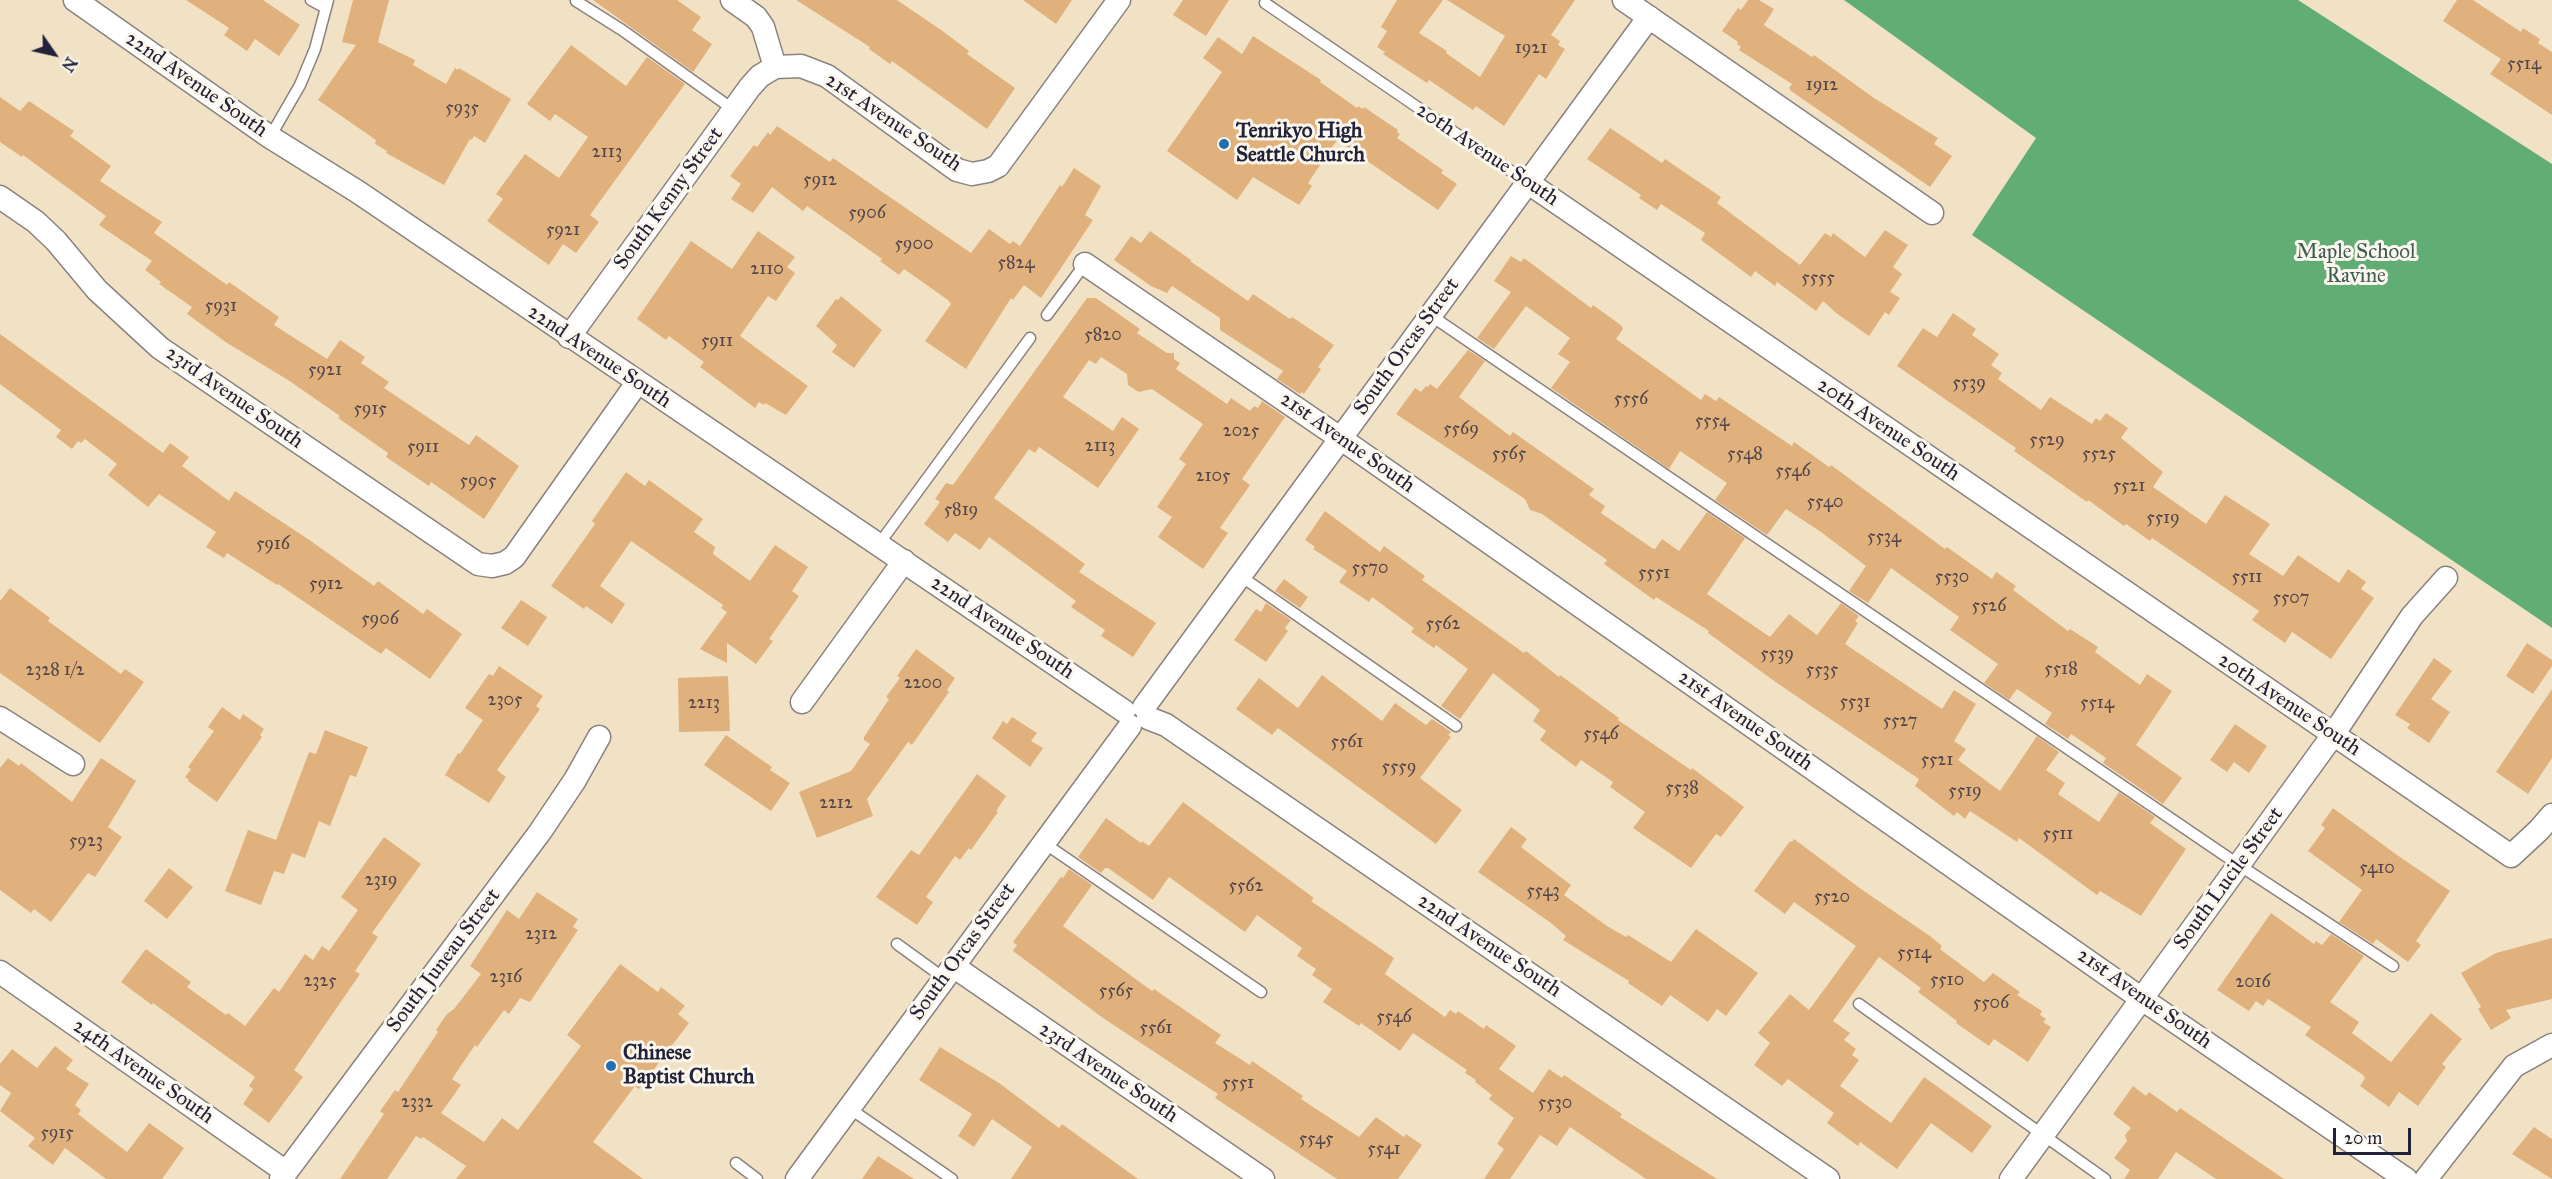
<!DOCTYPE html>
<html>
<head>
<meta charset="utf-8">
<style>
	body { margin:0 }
	#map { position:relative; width:2552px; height:1179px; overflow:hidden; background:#f2e2c5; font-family:"IM FELL Great Primer",serif }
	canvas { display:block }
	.north { position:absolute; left:24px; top:24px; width:60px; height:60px; -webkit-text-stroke:4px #fbf7ec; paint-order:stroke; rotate:124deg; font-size:16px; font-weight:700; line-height:24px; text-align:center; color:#22223b }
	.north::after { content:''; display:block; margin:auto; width:21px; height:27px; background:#22223b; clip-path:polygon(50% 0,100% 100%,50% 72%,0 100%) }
	.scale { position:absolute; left:2333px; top:1128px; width:78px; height:27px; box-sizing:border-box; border:3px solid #22223b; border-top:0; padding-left:8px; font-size:18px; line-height:21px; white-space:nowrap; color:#22223b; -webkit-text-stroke:4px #fbf7ec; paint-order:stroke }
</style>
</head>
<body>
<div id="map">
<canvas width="2552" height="1179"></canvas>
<div class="north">N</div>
<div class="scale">20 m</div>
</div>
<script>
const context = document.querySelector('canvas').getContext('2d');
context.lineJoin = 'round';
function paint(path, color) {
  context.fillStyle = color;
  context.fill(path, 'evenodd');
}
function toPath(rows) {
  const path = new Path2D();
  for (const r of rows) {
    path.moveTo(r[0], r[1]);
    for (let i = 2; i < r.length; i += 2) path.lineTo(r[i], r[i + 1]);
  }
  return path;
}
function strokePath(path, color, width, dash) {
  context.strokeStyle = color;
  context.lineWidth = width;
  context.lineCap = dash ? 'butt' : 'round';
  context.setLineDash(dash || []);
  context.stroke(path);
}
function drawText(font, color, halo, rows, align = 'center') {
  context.font = font + ' "IM FELL Great Primer",serif';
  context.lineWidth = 6;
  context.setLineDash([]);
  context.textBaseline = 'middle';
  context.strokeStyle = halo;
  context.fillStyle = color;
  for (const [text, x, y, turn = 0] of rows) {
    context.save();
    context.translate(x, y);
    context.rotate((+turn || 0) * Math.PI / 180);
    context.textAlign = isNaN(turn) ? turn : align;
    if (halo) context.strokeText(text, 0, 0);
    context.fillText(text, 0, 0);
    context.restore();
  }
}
const forest = toPath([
	[1844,0,2298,0,2552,164,2552,628,1972,235,2036,138]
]);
const building = toPath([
	[186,0,263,0,300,25,279,56,255,39,247,51,224,35,229,28],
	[353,0,389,0,378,42,415,60,413,65,446,84,455,68,458,70,459,68,511,99,485,143,474,136,472,140,470,139,444,185,386,153,387,151,375,144,376,140,318,100,356,45,342,42],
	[593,0,677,0,701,17,692,30,712,44,693,72],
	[796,0,897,0,944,32,969,51,967,54,1015,88,987,129,892,61,890,64,869,49,870,47],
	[1023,0,1072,0,1056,24],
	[1183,0,1229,0,1206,36,1173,15],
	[1397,0,1443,0,1419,33,1447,51,1446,53,1480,77,1505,36,1447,0,1575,0,1551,35,1560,41,1558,45,1565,49,1546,79,1539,74,1504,126,1476,106,1473,110,1429,80,1427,83,1383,54,1385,52,1377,47,1387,31,1381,27],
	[1748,0,1759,0,1774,9,1764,25,1812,57,1814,55,1874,98,1938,138,1934,144,1952,156,1930,187,1791,91,1789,88,1792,84,1739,50,1741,47,1737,44,1738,42,1722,31,1738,8,1741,10],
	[2457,0,2473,0,2521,32,2523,28,2540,39,2538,43,2552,52,2552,115,2490,74,2501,59,2443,21],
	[1253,36,1321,80,1320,82,1357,108,1358,106,1363,109,1364,107,1398,130,1397,132,1400,134,1397,138,1443,170,1441,173,1457,184,1438,210,1337,140,1308,183,1312,186,1299,205,1253,177,1237,200,1167,151,1222,72,1203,58,1218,37,1242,54],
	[571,45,626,86,647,57,685,84,590,215,599,222,576,253,563,244,549,265,487,221,503,199,496,194,525,154,559,178,588,137,555,114,550,121,527,104],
	[0,97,20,111,29,101,74,131,70,136,111,166,100,181,162,222,154,233,227,285,229,282,279,317,274,325,327,359,340,340,365,357,361,363,389,382,384,388,469,445,476,435,519,466,484,519,431,482,429,486,386,457,388,453,338,418,340,416,288,380,227,343,187,314,192,307,159,284,161,282,145,270,152,261,99,225,106,216,23,155,22,157,0,142],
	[777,126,830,162,833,158,971,253,989,229,1010,244,1013,241,1020,246,1060,185,1062,187,1074,168,1101,186,1085,215,1093,220,1041,298,1024,285,1013,300,1011,298,966,369,925,341,951,304,948,300,904,269,899,275,880,261,882,259,807,206,803,211,772,187,753,213,731,199,741,184,730,176,754,145,757,147,768,132,770,135],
	[1610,128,1662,163,1665,159,1721,197,1717,203,1800,265,1825,233,1831,237,1833,233,1865,257,1885,230,1908,245,1893,267,1902,274,1890,292,1900,298,1889,315,1885,312,1869,336,1836,313,1823,301,1816,311,1777,282,1775,286,1755,271,1751,277,1701,240,1705,233,1661,204,1657,210,1639,198,1641,195,1587,159],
	[758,231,795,257,787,267,795,273,776,301,768,296,740,336,808,386,786,415,765,403,764,405,759,402,755,408,700,367,704,362,669,336,666,340,637,319,691,241,732,269],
	[1150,231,1191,260,1190,261,1248,301,1253,294,1290,319,1292,317,1334,345,1318,367,1321,369,1304,394,1302,392,1300,394,1277,379,1283,371,1220,330,1220,318,1172,286,1167,293,1151,286,1114,260,1131,236,1141,243],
	[1511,256,1521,262,1524,258,1591,308,1593,305,1622,326,1623,329,1616,339,1701,400,1705,394,1716,401,1719,397,1792,446,1794,442,1829,467,1831,465,1945,549,1947,547,1992,579,1996,572,2016,586,2013,590,2068,631,2070,629,2098,647,2095,652,2140,685,2147,674,2172,691,2136,745,2182,778,2163,804,2103,763,2106,758,2071,734,2068,739,2045,724,2052,713,2017,689,2009,700,1984,683,1998,664,1950,630,1959,617,1891,568,1868,603,1849,591,1866,566,1821,532,1786,509,1767,535,1715,500,1727,483,1680,451,1669,469,1551,388,1570,362,1558,354,1570,338,1526,306,1494,349,1477,338,1511,292,1494,281],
	[841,296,882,330,854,368,832,352,837,345,816,326,836,299,838,300],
	[1087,298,1096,298,1140,329,1137,333,1167,353,1174,353,1174,359,1180,363,1176,369,1227,404,1231,398,1250,411,1254,406,1258,408,1262,401,1285,417,1242,479,1250,485,1220,528,1228,533,1203,569,1158,537,1172,517,1157,507,1186,464,1179,459,1203,424,1152,389,1139,392,1128,385,1127,374,1101,357,1096,364,1089,360,1063,397,1113,431,1122,417,1139,429,1098,488,1039,447,1035,453,1029,449,994,498,1085,564,1079,572,1156,623,1133,657,1101,636,1105,630,1071,607,1076,601,989,537,980,550,955,533,948,542,924,524,940,502,935,499,946,483,953,485],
	[1953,313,1976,329,1972,335,1999,354,1991,365,2002,373,1998,379,2041,410,2050,397,2092,424,2096,418,2100,421,2106,413,2128,428,2121,438,2163,472,2153,487,2206,524,2225,495,2270,524,2249,554,2283,576,2298,555,2339,583,2348,569,2366,582,2361,589,2374,598,2331,659,2292,632,2285,643,2252,620,2259,611,2152,538,2150,541,2126,524,2124,526,2088,500,2087,502,2014,451,2016,448,1897,366,1923,328,1937,337],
	[0,334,163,453,170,443,189,457,182,466,229,501,235,491,308,539,374,586,378,581,423,614,427,609,462,634,430,679,386,648,381,654,278,584,277,585,227,553,224,558,206,547,216,532,159,494,148,507,108,475,117,464,85,439,81,443,78,441,72,449,56,437,61,430,0,384],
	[1468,350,1485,361,1459,397,1510,436,1513,432,1594,489,1589,495,1605,506,1601,513,1652,548,1655,549,1662,539,1679,551,1707,512,1745,538,1707,594,1770,637,1789,614,1817,635,1841,603,1859,616,1855,621,1858,623,1845,644,1942,709,1954,690,1976,704,1954,741,1966,749,1958,760,2000,791,2037,736,2059,752,2046,770,2065,783,2058,794,2099,822,2119,792,2155,817,2150,823,2186,849,2141,916,2100,891,2097,895,2019,838,2017,842,1970,811,1965,819,1957,812,1954,816,1915,786,1919,779,1777,683,1708,633,1709,631,1656,597,1654,600,1604,564,1607,560,1542,514,1530,510,1525,499,1396,414,1415,388,1421,392,1426,386,1428,387,1430,384,1437,389],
	[626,472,645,486,649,480,703,519,694,532,715,547,713,554,750,581,775,545,808,567,792,591,799,596,769,639,773,641,756,664,727,643,727,663,700,649,727,612,721,608,723,605,631,541,600,586,625,604,612,624,586,606,584,609,551,586,595,524,592,521],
	[1325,511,1380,552,1384,546,1425,576,1422,580,1524,653,1526,651,1559,677,1560,675,1619,718,1618,720,1691,770,1692,768,1744,807,1721,837,1716,834,1691,868,1633,828,1645,812,1610,787,1613,782,1581,760,1576,767,1540,740,1546,731,1533,721,1540,710,1493,673,1460,719,1441,706,1468,669,1436,645,1434,648,1411,632,1414,628,1372,597,1369,602,1339,582,1347,571,1313,549,1315,547,1305,540],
	[1284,579,1308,597,1300,608,1275,591],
	[10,588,50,618,48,621,121,674,125,669,144,682,100,743,0,673,0,601],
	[521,600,547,617,528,646,501,628],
	[1266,603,1291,620,1285,628,1288,631,1266,662,1234,640,1256,609,1261,612],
	[2527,643,2552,660,2552,666,2533,694,2506,676],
	[916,649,955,678,947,690,949,692,912,745,908,742,867,799,873,816,817,838,799,792,851,771,870,744,864,740,864,737,889,699,886,697,900,678,897,676],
	[2434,658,2452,671,2431,699,2450,712,2429,743,2407,728,2410,724,2395,715],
	[499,666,543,696,536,706,540,709,497,770,506,777,489,803,445,775,458,753,460,754,483,720,465,708,489,674,493,676],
	[1322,675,1382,721,1395,703,1426,725,1432,719,1451,732,1448,735,1451,737,1420,778,1462,810,1436,844,1278,728,1272,735,1236,709,1259,678,1298,708],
	[728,676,730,731,679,732,678,678],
	[2552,689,2552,758,2528,794,2496,772],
	[222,707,240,720,243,714,264,729,260,735,262,737,217,802,188,781,189,780,185,777,191,769,188,767,214,731,208,727],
	[1012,717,1037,733,1031,741,1043,748,1030,767,992,738,1003,721,1007,724],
	[2235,724,2267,746,2249,773,2234,762,2227,772,2210,760],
	[325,730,368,747,356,777,350,775,330,826,319,821,305,858,292,853,284,874,274,871,261,905,225,891,248,830,276,840,309,752,316,754],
	[726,735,772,767,770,770,790,783,771,811,704,765],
	[8,758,19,766,21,763,72,802,101,758,136,781,108,827,122,837,95,877,88,873,51,922,34,909,31,913,0,890,0,768],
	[977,774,1006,796,996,811,998,812,971,850,969,848,960,860,955,856,926,897,933,902,917,925,876,897,911,850,919,855],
	[1183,802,1314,898,1311,901,1394,958,1385,974,1445,1017,1450,1010,1456,1014,1458,1011,1484,1029,1486,1025,1516,1046,1499,1069,1533,1093,1549,1069,1562,1078,1564,1075,1622,1114,1620,1117,1717,1179,1646,1179,1570,1127,1557,1146,1540,1135,1510,1179,1484,1179,1504,1149,1497,1144,1514,1118,1489,1099,1492,1095,1475,1082,1476,1080,1465,1073,1467,1070,1413,1033,1400,1051,1361,1023,1359,1026,1323,1002,1332,989,1312,975,1316,969,1297,956,1302,948,1257,915,1245,932,1169,877,1153,900,1108,868,1105,868,1101,873,1078,857,1106,818,1141,843,1142,841,1149,846],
	[2333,808,2397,855,2450,891,2416,941,2421,945,2408,962,2376,939,2373,944,2339,922,2362,890,2308,851,2325,828,2321,825],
	[1511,827,1527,839,1521,847,1571,885,1564,895,1607,926,1626,937,1628,935,1671,962,1696,929,1758,973,1726,1016,1717,1009,1708,1022,1670,995,1662,1006,1628,983,1629,981,1563,940,1566,936,1551,923,1478,872],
	[384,837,421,864,372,933,378,937,355,971,360,974,294,1070,303,1077,269,1123,243,1104,253,1089,249,1086,255,1077,153,1003,152,1005,121,982,146,949,191,982,187,987,226,1015,228,1013,245,1026,274,988,279,992,305,954,313,960,322,946,329,951,358,910,341,897],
	[1794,839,1861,889,1930,936,1942,946,1940,949,1984,982,1993,973,2020,992,2017,995,2042,1011,2040,1015,2046,1019,2043,1022,2051,1027,2028,1062,1994,1039,1989,1046,1956,1023,1957,1021,1918,992,1921,988,1879,957,1833,1021,1850,1033,1844,1040,1856,1049,1852,1055,1859,1060,1840,1086,1891,1123,1924,1077,1992,1126,1972,1153,1931,1123,1897,1169,1860,1142,1858,1146,1827,1123,1834,1113,1788,1079,1782,1086,1754,1065,1770,1043,1758,1033,1790,994,1809,1010,1856,946,1794,902,1785,914,1754,891,1790,841,1792,842],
	[169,868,193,887,167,919,144,901],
	[1069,869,1092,885,1063,926,1152,991,1154,989,1221,1035,1215,1043,1250,1065,1252,1061,1303,1096,1301,1099,1359,1137,1376,1117,1404,1137,1406,1134,1422,1145,1398,1179,1337,1179,1215,1098,1218,1094,1103,1018,1013,951,1017,945,1013,942,1061,877,1063,878],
	[537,892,578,919,573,927,578,930,530,1002,520,998,509,1014,504,1010,477,1047,475,1045,452,1079,461,1085,441,1113,484,1142,502,1118,518,1130,581,1046,567,1035,620,964,658,992,661,987,685,1006,678,1014,689,1023,639,1089,635,1086,593,1142,643,1179,456,1179,466,1166,423,1137,421,1139,416,1136,387,1179,340,1179,384,1114,380,1111,395,1090,398,1092,438,1032,436,1030,447,1014,454,1009,481,974,470,966,507,910,519,919],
	[2271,913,2314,944,2316,941,2322,945,2331,934,2364,956,2330,1002,2359,1022,2352,1033,2391,1062,2431,1013,2462,1039,2442,1064,2446,1067,2418,1106,2399,1092,2389,1107,2360,1086,2365,1078,2363,1075,2305,1035,2311,1027,2268,999,2263,1006,2256,1001,2249,1011,2217,990],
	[2552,938,2552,999,2506,1010,2511,1018,2491,1030,2478,1009,2481,1007,2461,973,2496,953],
	[55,1046,73,1060,66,1069,89,1084,75,1105,81,1110,78,1114,102,1133,127,1152,149,1123,184,1148,162,1179,106,1179,65,1148,53,1165,28,1146,35,1138,0,1111,11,1093,0,1085,0,1064,12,1049,37,1068],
	[940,1047,999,1083,1059,1128,1062,1124,1138,1179,1011,1179,1032,1147,992,1119,974,1147,958,1136,972,1114,919,1080],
	[2133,1086,2146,1096,2149,1092,2177,1112,2180,1108,2284,1179,2216,1179,2176,1152,2158,1179,2124,1179,2130,1170,2114,1158,2127,1141,2125,1135,2131,1128,2113,1114],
	[2534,1127,2552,1139,2552,1179,2512,1154],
	[878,1156,914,1179,862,1179]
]);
const service = toPath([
	[311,0,326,8],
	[576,1,622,30,734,110],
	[1265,3,1527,182],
	[270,137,300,85,315,49,328,0],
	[1047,315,1085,264],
	[1430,315,2239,865,2393,966],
	[879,544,1030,338],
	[1239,575,1456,726],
	[1044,843,1261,992],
	[897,944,944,978],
	[1859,1004,2105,1179],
	[849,1108,952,1179],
	[736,1163,757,1179]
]);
const minor = toPath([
	[75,0,270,137,358,192,1124,711],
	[732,0,756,17,763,27,775,67,801,66,827,76,957,170,972,174,988,171,998,166,1119,0],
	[1624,0,1932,213],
	[1527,182,2511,856,2539,830,2552,815],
	[0,197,36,222,56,241,97,290,160,348,478,564,492,566,505,563,514,557,637,383],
	[1085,264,1340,438,2142,999,2406,1179],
	[569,337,750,87,760,76,775,67],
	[802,702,904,561],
	[1144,707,1649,17],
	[0,718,73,764],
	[1148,718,1166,725,1828,1179],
	[953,966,1263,1179],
	[0,972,286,1172],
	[281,1179,540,832,575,780,599,737],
	[797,1179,1130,726],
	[2011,1179,2333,735,2412,616,2446,578],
	[2426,1179,2514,1066,2552,1045]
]);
const markers = [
	[1224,144,6,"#1f6fb2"],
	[611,1066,6,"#1f6fb2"]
];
const numberNames = [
	["1921",1531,49],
	["5514",2524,65],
	["1912",1822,86],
	["5935",462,109],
	["2113",607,153],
	["5912",820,181],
	["5906",867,214],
	["5921",563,231],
	["5900",914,245],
	["5824",1016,264],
	["2110",767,270],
	["5555",1818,279],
	["5931",221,307],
	["5820",1103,336],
	["5911",717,342],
	["5921",325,371],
	["5539",1969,384],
	["5556",1631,400],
	["5915",370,410],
	["5554",1712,422],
	["5569",1461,430],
	["2025",1241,432],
	["5529",2047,441],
	["2113",1100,447],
	["5911",423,448],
	["5565",1509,455],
	["5548",1745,455],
	["5525",2099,455],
	["5546",1793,472],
	["2105",1213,477],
	["5905",478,482],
	["5521",2129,487],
	["5540",1825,503],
	["5819",961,511],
	["5519",2163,519],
	["5534",1884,538],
	["5916",273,545],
	["5570",1370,569],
	["5551",1654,574],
	["5530",1952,578],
	["5511",2247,578],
	["5912",326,585],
	["5507",2291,599],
	["5526",1989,607],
	["5906",380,620],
	["5562",1443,625],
	["5539",1777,655],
	["5518",2061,670],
	["2328 1/2",55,671],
	["5535",1822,671],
	["2200",923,684],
	["2305",505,701],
	["5531",1855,703],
	["2213",704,704],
	["5514",2097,704],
	["5527",1900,722],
	["5546",1601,735],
	["5561",1347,743],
	["5521",1937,761],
	["5559",1399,768],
	["5538",1682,789],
	["5519",1965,792],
	["2212",836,804],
	["5511",2058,835],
	["5923",86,842],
	["5410",2377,869],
	["2319",381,881],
	["5562",1246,887],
	["5543",1543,892],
	["5520",1832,898],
	["2312",541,935],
	["5514",1914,954],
	["2316",506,978],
	["5510",1947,981],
	["2325",320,982],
	["2016",2253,983],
	["5565",1116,992],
	["5506",1991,1004],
	["5546",1394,1018],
	["5561",1156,1029],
	["5551",1238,1084],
	["2332",417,1103],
	["5530",1555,1104],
	["5915",57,1134],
	["5545",1316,1140],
	["5541",1384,1150]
];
const streetNames = [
	["22nd Avenue South",196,85,35],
	["21st Avenue South",893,123,34],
	["20th Avenue South",1487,155,34],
	["South Kenny Street",669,199,-54],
	["South Orcas Street",1407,347,-54],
	["22nd Avenue South",599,357,34],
	["23rd Avenue South",234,398,35],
	["20th Avenue South",1888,430,34],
	["21st Avenue South",1347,443,35],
	["22nd Avenue South",1002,628,34],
	["20th Avenue South",2289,705,34],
	["21st Avenue South",1745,721,35],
	["South Lucile Street",2229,879,-54],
	["22nd Avenue South",1489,946,34],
	["South Orcas Street",963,952,-54],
	["South Juneau Street",444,961,-53],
	["21st Avenue South",2144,999,35],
	["24th Avenue South",143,1072,35],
	["23rd Avenue South",1108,1073,34]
];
const poiNames = [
	["Tenrikyo High",1236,132],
	["Seattle Church",1236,156],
	["Chinese",623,1054],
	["Baptist Church",623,1078]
];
const parkNames = [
	["Maple School",2356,253],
	["Ravine",2356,277]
];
paint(forest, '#62ad76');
paint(building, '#e1b17d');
strokePath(service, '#8a8280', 13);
strokePath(minor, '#8a8280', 25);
strokePath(service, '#fff', 10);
strokePath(minor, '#fff', 22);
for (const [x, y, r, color] of markers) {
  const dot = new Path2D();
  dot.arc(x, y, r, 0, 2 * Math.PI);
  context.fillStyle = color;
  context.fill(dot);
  strokePath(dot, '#fbf7ec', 2);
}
drawText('18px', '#52464c', null, numberNames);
drawText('21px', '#22223b', '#fbf7ec', streetNames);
drawText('bold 21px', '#22223b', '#fbf7ec', poiNames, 'left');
drawText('21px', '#405c57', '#fbf7ec', parkNames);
</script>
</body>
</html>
